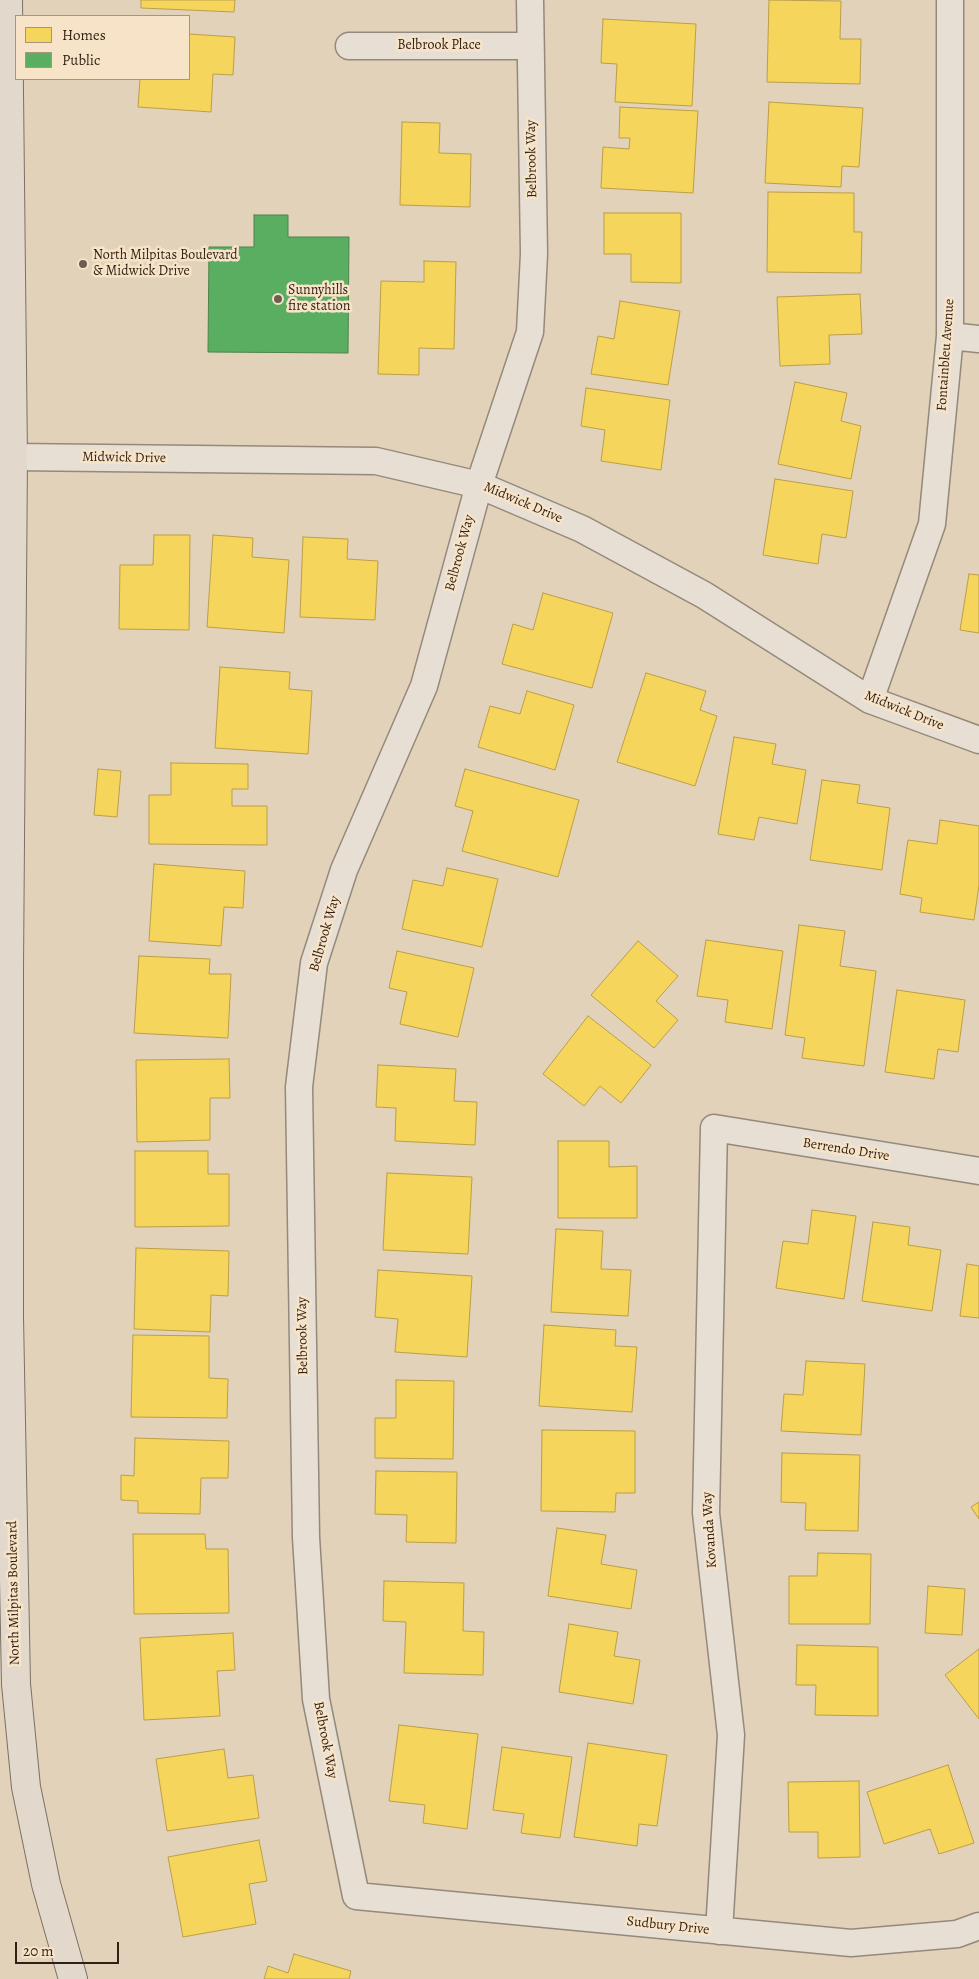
<!DOCTYPE html>
<html>
<head>
<meta charset="utf-8">
<style>
	body { margin:0 }
	#map { position:relative; width:979px; height:1979px; overflow:hidden; background:#e2d2ba; font-family:Alegreya,serif }
	canvas { display:block }
	.legend { position:absolute; left:15px; top:15px; width:175px; height:65px; box-sizing:border-box; background:#f7e4c8; border:1px solid #a79580; margin:0; padding:6px 9px; list-style:none; font-size:15px; color:#301f15 }
	.legend li { display:flex; align-items:center; gap:10px; height:25px }
	.legend b { width:25px; border:1px solid #a79580 }
	.scale { position:absolute; left:15px; top:1942px; width:104px; height:22px; box-sizing:border-box; border:2px solid #301f15; border-top:0; padding-left:6px; font-size:15px; line-height:18px; white-space:nowrap; color:#301f15; -webkit-text-stroke:4px #f7e4c8; paint-order:stroke }
</style>
</head>
<body>
<div id="map">
<canvas width="979" height="1979"></canvas>
<ul class="legend">
<li><b style="height:14px;background:#f6d55c"></b>Homes</li>
<li><b style="height:14px;background:#5aae61"></b>Public</li>
</ul>
<div class="scale">20 m</div>
</div>
<script>
const context = document.querySelector('canvas').getContext('2d');
context.lineJoin = 'round';
function paint(path, color) {
  context.fillStyle = color;
  context.fill(path, 'evenodd');
}
function toPath(rows) {
  const path = new Path2D();
  for (const r of rows) {
    path.moveTo(r[0], r[1]);
    for (let i = 2; i < r.length; i += 2) path.lineTo(r[i], r[i + 1]);
  }
  return path;
}
function strokePath(path, color, width, dash) {
  context.strokeStyle = color;
  context.lineWidth = width;
  context.lineCap = dash ? 'butt' : 'round';
  context.setLineDash(dash || []);
  context.stroke(path);
}
function drawText(font, color, halo, rows, align = 'center') {
  context.font = font + ' Alegreya,serif';
  context.lineWidth = 5;
  context.setLineDash([]);
  context.textBaseline = 'middle';
  context.strokeStyle = halo;
  context.fillStyle = color;
  for (const [text, x, y, turn = 0] of rows) {
    context.save();
    context.translate(x, y);
    context.rotate((+turn || 0) * Math.PI / 180);
    context.textAlign = isNaN(turn) ? turn : align;
    if (halo) context.strokeText(text, 0, 0);
    context.fillText(text, 0, 0);
    context.restore();
  }
}
const homes = toPath([
	[141,0,235,0,234,12,141,8,141,0],
	[769,0,841,1,840,39,861,39,860,84,767,82,769,0],
	[603,19,696,24,692,106,615,102,617,64,601,63,603,19],
	[189,34,235,37,233,75,213,74,211,112,138,107,140,79,189,79,189,34],
	[769,102,863,108,859,167,842,166,841,187,765,183,769,102],
	[620,107,698,111,693,193,601,188,603,147,629,149,630,138,619,138,620,107],
	[402,122,440,123,439,153,471,154,470,207,400,205,402,122],
	[768,192,854,193,854,232,862,232,861,273,767,272,768,192],
	[604,213,681,213,681,283,631,282,631,254,604,254,604,213],
	[424,261,456,262,454,349,419,348,419,375,378,374,381,281,424,282,424,261],
	[860,294,862,334,829,335,830,364,780,366,777,297,860,294],
	[620,301,680,311,668,385,591,374,598,336,614,339,620,301],
	[795,382,847,393,841,421,861,426,851,479,778,464,795,382],
	[586,388,670,400,661,470,601,461,605,430,581,426,586,388],
	[775,479,853,491,846,538,822,534,818,564,763,555,775,479],
	[154,535,190,535,189,630,119,629,120,565,153,565,154,535],
	[213,535,253,538,252,557,289,560,284,633,207,627,213,535],
	[303,537,348,539,347,559,378,561,375,620,300,617,303,537],
	[969,574,979,575,979,633,960,630,969,574],
	[543,593,613,613,592,688,502,664,513,624,533,630,543,593],
	[220,667,290,672,289,689,312,691,308,754,215,748,220,667],
	[646,673,706,691,700,710,717,716,695,786,617,762,646,673],
	[527,691,574,705,555,770,478,747,490,706,520,714,527,691],
	[734,737,776,744,772,764,806,770,797,824,759,817,754,840,718,834,734,737],
	[171,763,248,764,248,789,232,789,232,806,267,806,267,845,149,844,149,795,171,795,171,763],
	[98,769,121,771,117,817,94,815,98,769],
	[465,769,579,800,558,877,462,851,473,811,455,806,465,769],
	[822,780,860,785,857,803,890,808,882,870,810,860,822,780],
	[940,820,979,826,979,885,974,920,920,912,922,898,900,894,908,840,937,844,940,820],
	[154,864,245,871,243,908,224,907,221,946,149,941,154,864],
	[447,868,498,879,482,947,402,929,413,880,443,886,447,868],
	[799,925,845,931,840,966,876,971,864,1066,802,1058,805,1038,785,1035,799,925],
	[706,940,783,951,772,1029,725,1022,728,1000,697,996,706,940],
	[638,941,678,976,656,1001,678,1020,654,1048,591,995,638,941],
	[397,951,474,968,458,1037,400,1024,407,992,389,988,397,951],
	[139,956,210,959,209,974,231,974,228,1038,134,1033,139,956],
	[897,990,965,1000,958,1052,938,1049,934,1079,885,1072,897,990],
	[588,1016,651,1065,621,1103,600,1086,584,1106,543,1074,588,1016],
	[229,1059,230,1098,210,1098,210,1140,137,1142,136,1060,229,1059],
	[378,1065,456,1069,454,1101,477,1102,475,1145,395,1141,396,1108,376,1107,378,1065],
	[558,1141,609,1141,609,1167,637,1166,637,1218,558,1218,558,1141],
	[135,1151,208,1151,208,1174,229,1174,229,1226,135,1227,135,1151],
	[387,1173,472,1177,468,1254,383,1250,387,1173],
	[812,1210,856,1216,844,1299,776,1288,783,1241,808,1244,812,1210],
	[873,1222,910,1227,908,1245,941,1250,932,1311,862,1301,873,1222],
	[556,1229,603,1231,601,1269,631,1270,628,1316,551,1312,556,1229],
	[136,1248,229,1251,228,1296,211,1295,210,1332,134,1329,136,1248],
	[967,1264,979,1266,979,1318,960,1316,967,1264],
	[378,1270,472,1276,467,1357,395,1352,398,1319,375,1317,378,1270],
	[544,1325,616,1330,615,1346,637,1347,632,1412,539,1406,544,1325],
	[133,1335,209,1336,209,1378,228,1379,227,1418,131,1417,133,1335],
	[806,1361,865,1364,861,1435,781,1431,784,1394,803,1395,806,1361],
	[396,1380,454,1381,453,1459,375,1458,375,1418,396,1418,396,1380],
	[542,1430,635,1431,635,1493,616,1493,615,1512,541,1511,542,1430],
	[135,1438,229,1441,228,1478,201,1478,200,1514,138,1513,138,1501,121,1500,121,1475,134,1476,135,1438],
	[782,1453,860,1455,858,1531,805,1530,806,1503,781,1502,782,1453],
	[376,1471,457,1472,456,1543,406,1542,407,1515,375,1514,376,1471],
	[979,1502,979,1519,971,1507,979,1502],
	[557,1528,606,1535,601,1564,637,1570,631,1609,548,1596,557,1528],
	[133,1534,205,1534,206,1549,228,1549,229,1613,134,1614,133,1534],
	[818,1553,871,1554,870,1624,789,1624,789,1576,817,1576,818,1553],
	[384,1581,464,1583,463,1631,484,1632,483,1675,404,1673,406,1622,383,1621,384,1581],
	[928,1586,965,1589,962,1635,925,1633,928,1586],
	[569,1624,618,1632,614,1656,640,1660,633,1704,559,1692,569,1624],
	[233,1633,235,1670,217,1671,220,1716,144,1720,140,1638,233,1633],
	[797,1645,878,1647,878,1716,815,1715,816,1685,796,1685,797,1645],
	[979,1649,979,1719,945,1675,979,1649],
	[399,1725,478,1734,467,1829,423,1823,425,1805,389,1801,399,1725],
	[588,1743,667,1755,657,1826,639,1824,637,1846,574,1837,588,1743],
	[502,1747,572,1757,560,1838,521,1833,524,1814,493,1810,502,1747],
	[224,1749,228,1778,253,1775,259,1818,167,1831,156,1759,224,1749],
	[948,1765,974,1843,939,1854,930,1829,884,1844,867,1792,948,1765],
	[859,1781,860,1857,818,1858,818,1832,789,1832,788,1782,859,1781],
	[259,1840,267,1881,249,1884,256,1924,183,1937,168,1857,259,1840],
	[294,1954,351,1971,349,1979,264,1979,268,1966,288,1973,294,1954]
]);
const public = toPath([
	[254,215,288,215,288,237,349,237,348,353,208,352,209,247,254,247,254,215]
]);
const minor = toPath([
	[530,0,534,254,530,332,479,485,424,686,344,870,314,963,299,1087,306,1537,316,1699,356,1896,851,1943,957,1934,979,1926],
	[349,46,529,46],
	[950,336,979,339],
	[13,457,376,461,479,485,582,529,704,595,870,700,979,740],
	[870,700,932,524,950,336,950,0],
	[719,1931,731,1735,706,1513,714,1128,979,1171]
]);
const primary = toPath([
	[8,0,13,457,9,967,9,1317,16,1684,26,1787,46,1884,73,1979]
]);
const markers = [
	[83,264,5,"#6e5e4f"],
	[278,299,5,"#6e5e4f"]
];
const streetNames = [
	["Belbrook Place",439,46],
	["Belbrook Way",532,159,-91],
	["Fontainbleu Avenue",946,355,-86],
	["Midwick Drive",124,458,1],
	["Midwick Drive",523,503,23],
	["Belbrook Way",460,553,-75],
	["Midwick Drive",904,711,22],
	["Belbrook Way",325,934,-74],
	["Berrendo Drive",846,1150,9],
	["Belbrook Way",303,1336,-91],
	["Kovanda Way",710,1530,-94],
	["North Milpitas Boulevard",14,1593,-91],
	["Belbrook Way",325,1740,79],
	["Sudbury Drive",668,1926,6]
];
const poiNames = [
	["North Milpitas Boulevard",93,256],
	["& Midwick Drive",93,272],
	["Sunnyhills",288,291],
	["fire station",288,307]
];
paint(homes, '#f6d55c');
strokePath(homes, '#bb9e47', 1);
paint(public, '#5aae61');
strokePath(public, '#4d834a', 1);
strokePath(minor, '#94897a', 29);
strokePath(primary, '#7b7164', 30);
strokePath(minor, '#e7dfd3', 26);
strokePath(primary, '#e2d9cc', 28);
for (const [x, y, r, color] of markers) {
  const dot = new Path2D();
  dot.arc(x, y, r, 0, 2 * Math.PI);
  context.fillStyle = color;
  context.fill(dot);
  strokePath(dot, '#f7e4c8', 2);
}
drawText('14px', '#301f15', '#f7e4c8', streetNames);
drawText('14px', '#301f15', '#f7e4c8', poiNames, 'left');
</script>
</body>
</html>
